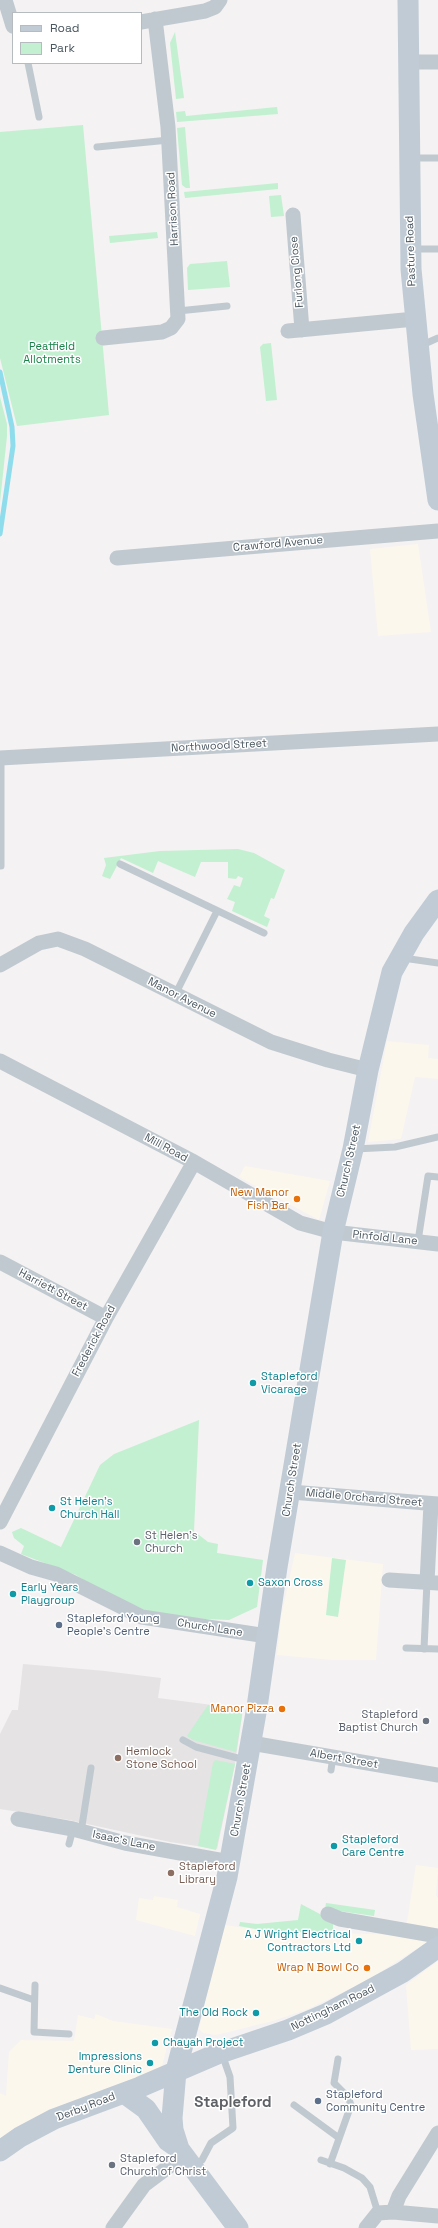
<!DOCTYPE html>
<html>
<head>
<meta charset="utf-8">
<style>
	body { margin:0 }
	#map { position:relative; width:438px; height:2228px; overflow:hidden; background:#f4f2f2; font-family:"Space Grotesk",sans-serif }
	canvas { display:block }
	.legend { position:absolute; left:12px; top:12px; width:130px; height:52px; box-sizing:border-box; background:#fff; border:1px solid #b6bbbf; margin:0; padding:5px 7px; list-style:none; font-size:12px; color:#49565f }
	.legend li { display:flex; align-items:center; gap:8px; height:20px }
	.legend b { width:20px; border:1px solid #b6bbbf }
</style>
</head>
<body>
<div id="map">
<canvas width="438" height="2228"></canvas>
<ul class="legend">
<li><b style="height:5px;background:#c0cbd5"></b>Road</li>
<li><b style="height:11px;background:#c2f0d1"></b>Park</li>
</ul>
</div>
<script>
const context = document.querySelector('canvas').getContext('2d');
context.lineJoin = 'round';
function paint(path, color) {
  context.fillStyle = color;
  context.fill(path, 'evenodd');
}
function toPath(rows) {
  const path = new Path2D();
  for (const r of rows) {
    path.moveTo(r[0], r[1]);
    for (let i = 2; i < r.length; i += 2) path.lineTo(r[i], r[i + 1]);
  }
  return path;
}
function strokePath(path, color, width, dash) {
  context.strokeStyle = color;
  context.lineWidth = width;
  context.lineCap = dash ? 'butt' : 'round';
  context.setLineDash(dash || []);
  context.stroke(path);
}
function drawText(font, color, halo, rows, align = 'center') {
  context.font = font + ' "Space Grotesk",sans-serif';
  context.lineWidth = 3;
  context.setLineDash([]);
  context.textBaseline = 'middle';
  context.strokeStyle = halo;
  context.fillStyle = color;
  for (const [text, x, y, turn = 0] of rows) {
    context.save();
    context.translate(x, y);
    context.rotate((+turn || 0) * Math.PI / 180);
    context.textAlign = isNaN(turn) ? turn : align;
    if (halo) context.strokeText(text, 0, 0);
    context.fillText(text, 0, 0);
    context.restore();
  }
}
const commercial = toPath([
	[418,544,431,632,378,636,370,549],
	[387,1041,429,1045,428,1058,438,1059,438,1079,415,1077,401,1139,368,1142],
	[245,1166,330,1181,319,1220,239,1177],
	[295,1553,383,1564,376,1660,333,1660,277,1655,281,1617],
	[416,1865,438,1868,436,1895,438,1898,438,1933,432,1939,366,1981,308,2009,273,2021,216,2035,203,2033,199,2029,224,1925,267,1931,266,1934,297,1938,297,1932,405,1935],
	[154,1896,178,1900,177,1907,200,1914,195,1936,136,1920,139,1898,153,1900],
	[438,1961,438,2049,411,2050,406,1985],
	[96,2014,113,2021,172,2029,160,2073,0,2144,0,2093,6,2096,9,2052,21,2040,74,2041,78,2015,94,2019]
]);
const education = toPath([
	[23,1664,105,1671,161,1678,158,1698,243,1709,235,1764,217,1849,170,1842,69,1820,0,1809,0,1734,12,1710,18,1710]
]);
const green = toPath([
	[175,32,184,98,176,99,170,43],
	[277,107,278,114,177,122,176,112,185,111,186,116],
	[83,125,109,415,17,426,0,358,0,132],
	[185,127,190,188,186,188,182,185,177,128],
	[278,183,278,189,185,198,184,192],
	[281,195,284,216,271,217,269,196],
	[157,232,158,238,110,243,109,236],
	[227,261,230,287,188,290,187,268,190,264],
	[271,343,277,400,266,401,260,347,263,344],
	[0,397,7,424,7,436,0,502],
	[238,849,254,853,285,870,274,899,271,898,264,916,270,919,267,927,232,911,235,902,227,899,234,885,240,887,243,878,238,876,236,879,228,878,228,862,201,862,195,877,158,861,153,873,121,858,110,879,102,876,106,865,104,858,160,851],
	[199,1420,194,1531,208,1542,218,1544,217,1553,263,1560,257,1607,229,1620,160,1617,93,1586,76,1575,21,1554,24,1546,14,1538,12,1532,21,1528,61,1547,100,1465,114,1454],
	[332,1558,346,1560,338,1617,326,1615],
	[208,1705,243,1709,236,1752,193,1740,187,1736],
	[215,1760,235,1764,216,1850,198,1846,213,1763],
	[326,1903,375,1910,374,1916,325,1909],
	[301,1904,333,1921,333,1933,297,1932,297,1938,266,1934,267,1931,239,1926,240,1922,257,1924,298,1920]
]);
const stream = toPath([
	[0,372,12,427,13,446,0,534]
]);
const lane = toPath([
	[28,63,39,117],
	[97,147,169,140],
	[412,158,438,158],
	[412,249,438,249],
	[178,311,227,306],
	[420,346,438,338],
	[120,864,264,933],
	[1,866,1,758],
	[403,958,438,963],
	[175,995,217,911],
	[355,1149,395,1147,438,1137],
	[418,1241,428,1176,438,1177],
	[406,1648,438,1649],
	[424,1649,427,1582],
	[183,1740,196,1747,245,1760],
	[331,1770,333,1757],
	[81,1832,91,1768],
	[69,1844,73,1829],
	[35,1985,34,2032,69,2034],
	[0,1988,34,2000],
	[294,2105,339,2138],
	[321,2160,344,2168,362,2178,370,2187,378,2213],
	[330,2164,351,2105,348,2097,334,2083,338,2059],
	[193,2166,202,2160,211,2143,233,2128,230,2077,222,2054]
]);
const street = toPath([
	[5,0,13,26],
	[141,22,205,11,215,7,220,0],
	[407,62,438,62],
	[293,215,302,330],
	[288,331,415,319],
	[103,338,162,332,171,328,178,319,168,127,155,19],
	[117,558,438,531],
	[0,758,438,734],
	[0,965,39,943,58,939,85,949,271,1042,328,1060,368,1070],
	[0,1061,194,1162,300,1223,333,1232,438,1244],
	[0,1262,106,1318],
	[291,1492,438,1504],
	[0,1522,106,1318,194,1162],
	[0,1553,31,1567,56,1574,142,1617,267,1636],
	[389,1580,438,1583],
	[427,1582,431,1504],
	[251,1743,438,1775],
	[18,1819,73,1829,125,1843,230,1862],
	[328,1914,340,1919,438,1936],
	[393,2212,399,2196,438,2133],
	[113,2228,144,2185,183,2156],
	[366,2228,378,2213,393,2212,438,2216]
]);
const secondary = toPath([
	[408,0,411,269,423,394,438,500],
	[124,2093,146,2109,168,2141,178,2148],
	[0,2151,20,2137,54,2119,140,2087,217,2054,288,2030,326,2014,403,1972,438,1947],
	[238,2228,179,2149,173,2130,172,2118,176,2071,227,1877,257,1707,277,1567,333,1232,353,1149,368,1070,392,972,414,933,438,900]
]);
const markers = [
	[297,1199,4,"#e8710a"],
	[253,1383,4,"#0f9aa8"],
	[52,1508,4,"#0f9aa8"],
	[137,1542,4,"#6b7280"],
	[250,1583,4,"#0f9aa8"],
	[13,1594,4,"#0f9aa8"],
	[59,1625,4,"#5c6f8a"],
	[282,1709,4,"#e8710a"],
	[426,1721,4,"#6b7280"],
	[118,1758,4,"#8d6e63"],
	[334,1846,4,"#0f9aa8"],
	[171,1873,4,"#8d6e63"],
	[359,1941,4,"#0f9aa8"],
	[367,1968,4,"#e8710a"],
	[256,2013,4,"#0f9aa8"],
	[155,2043,4,"#0f9aa8"],
	[150,2063,4,"#0f9aa8"],
	[318,2101,4,"#5c6f8a"],
	[112,2165,4,"#6b7280"]
];
const streetNames = [
	["Harrison Road",173,209,-93],
	["Pasture Road",411,251,-92],
	["Furlong Close",297,272,-95],
	["Crawford Avenue",278,544,-5],
	["Northwood Street",219,746,-3],
	["Manor Avenue",182,998,27],
	["Mill Road",166,1148,28],
	["Church Street",349,1161,-77],
	["Pinfold Lane",385,1238,6],
	["Harriett Street",53,1290,28],
	["Frederick Road",94,1341,-62],
	["Church Street",292,1480,-81],
	["Middle Orchard Street",364,1498,5],
	["Church Lane",210,1628,9],
	["Albert Street",344,1759,10],
	["Church Street",241,1800,-80],
	["Isaac's Lane",124,1841,12],
	["Nottingham Road",333,2008,-26],
	["Derby Road",86,2107,-21]
];
const parkNames = [
	["Peatfield",52,347],
	["Allotments",52,360]
];
const foodNames = [
	["New Manor",289,1193],
	["Fish Bar",289,1206],
	["Manor Pizza",274,1709],
	["Wrap N Bowl Co",359,1968]
];
const cultureNames = [
	["Stapleford",261,1377],
	["Vicarage",261,1390],
	["St Helen's",60,1502],
	["Church Hall",60,1515],
	["Saxon Cross",258,1583],
	["Early Years",21,1588],
	["Playgroup",21,1601],
	["Stapleford",342,1840],
	["Care Centre",342,1853],
	["A J Wright Electrical",351,1935,"right"],
	["Contractors Ltd",351,1948,"right"],
	["The Old Rock",248,2013,"right"],
	["Chayah Project",163,2043],
	["Impressions",142,2057,"right"],
	["Denture Clinic",142,2070,"right"]
];
const worshipNames = [
	["St Helen's",145,1536],
	["Church",145,1549],
	["Stapleford",418,1715,"right"],
	["Baptist Church",418,1728,"right"],
	["Stapleford",120,2159],
	["Church of Christ",120,2172]
];
const serviceNames = [
	["Stapleford Young",67,1619],
	["People's Centre",67,1632],
	["Stapleford",326,2095],
	["Community Centre",326,2108]
];
const educationNames = [
	["Hemlock",126,1752],
	["Stone School",126,1765],
	["Stapleford",179,1867],
	["Library",179,1880]
];
const districtNames = [
	["Stapleford",233,2103]
];
paint(commercial, '#fcf7ed');
paint(education, '#e5e3e4');
paint(green, '#c2f0d1');
strokePath(stream, '#8fddec', 5);
strokePath(lane, '#c0c9d0', 7);
strokePath(street, '#c0c9d0', 15);
strokePath(secondary, '#c0cbd5', 21);
for (const [x, y, r, color] of markers) {
  const dot = new Path2D();
  dot.arc(x, y, r, 0, 2 * Math.PI);
  context.fillStyle = color;
  context.fill(dot);
  strokePath(dot, '#fff', 1.5);
}
drawText('11px', '#49565f', '#fff', streetNames);
drawText('11px', '#188249', '#fff', parkNames);
drawText('11px', '#c56008', '#fff', foodNames, 'right');
drawText('11px', '#0d838f', '#fff', cultureNames, 'left');
drawText('11px', '#5b616d', '#fff', worshipNames, 'left');
drawText('11px', '#4e5e75', '#fff', serviceNames, 'left');
drawText('11px', '#785e54', '#fff', educationNames, 'left');
drawText('bold 15px', '#5e6267', '#fff', districtNames);
</script>
</body>
</html>
